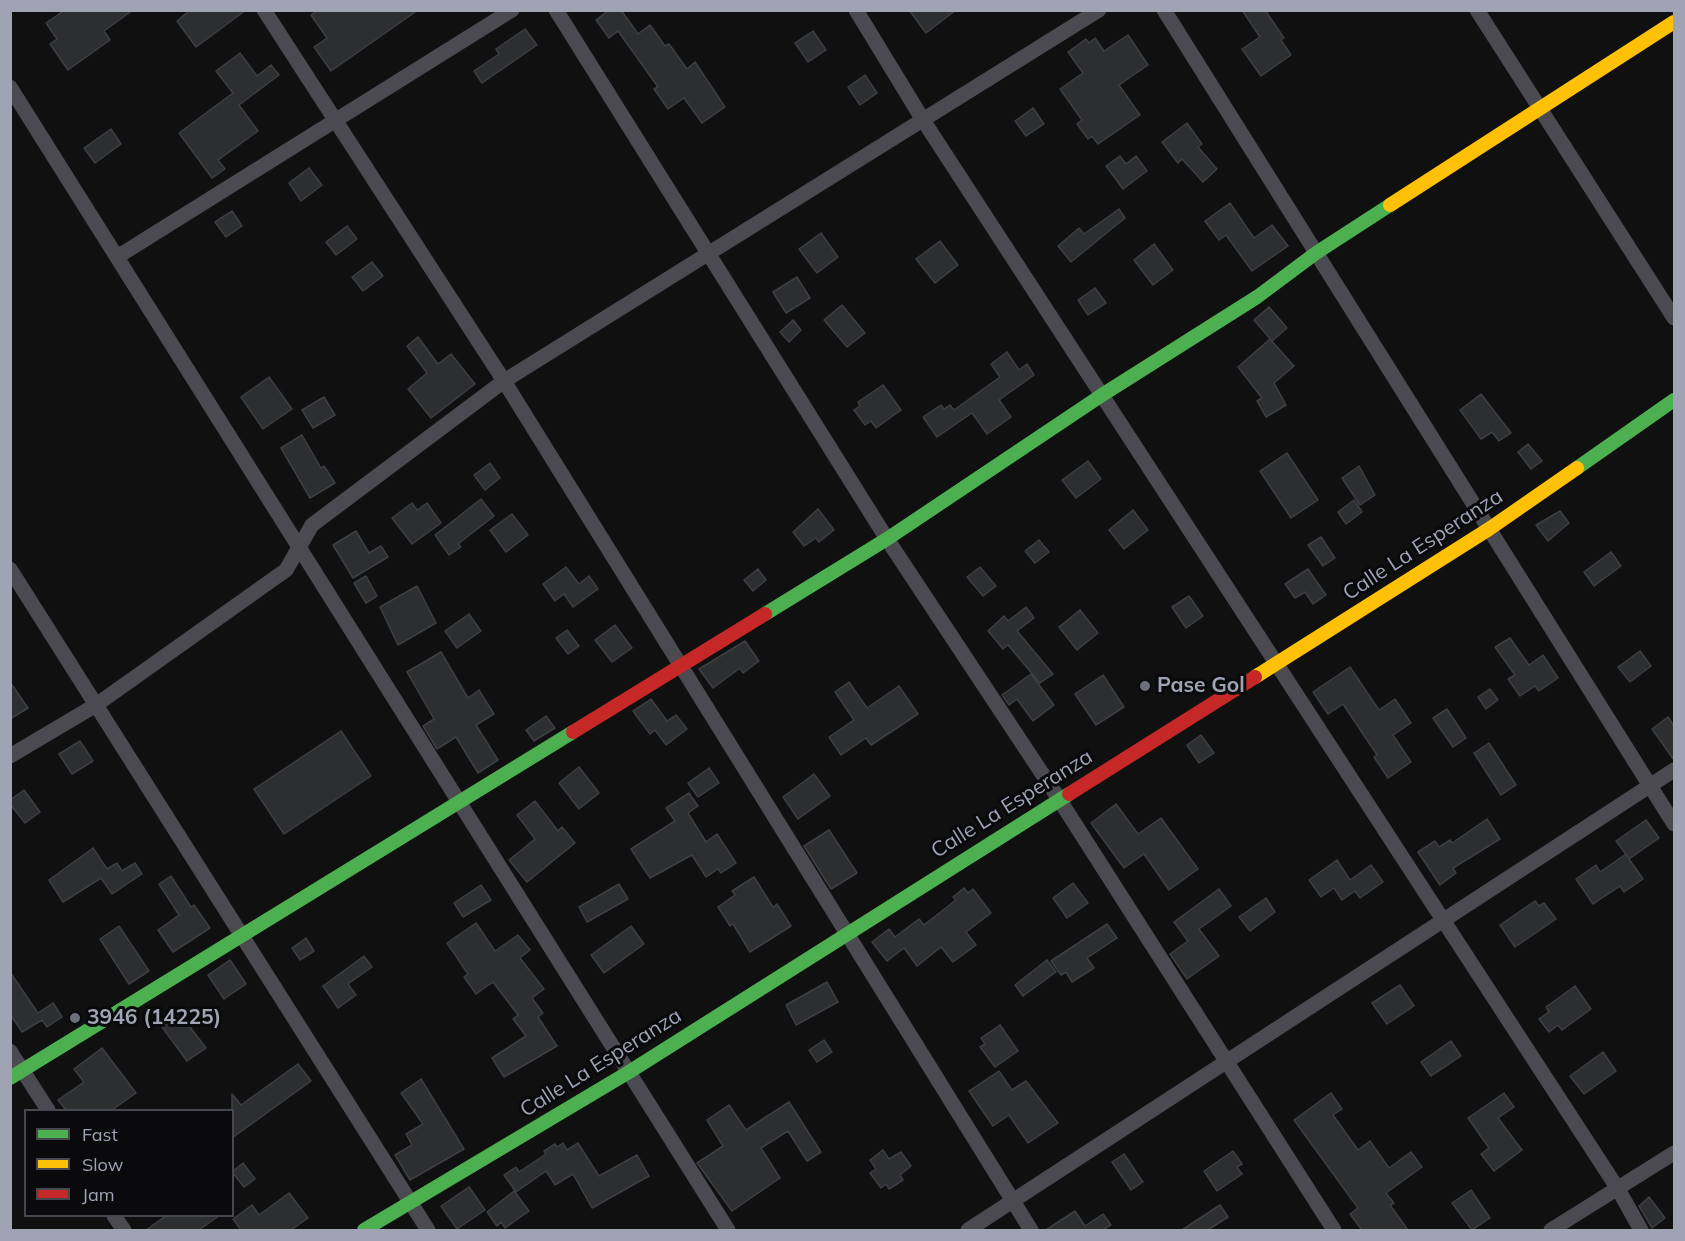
<!DOCTYPE html>
<html>
<head>
<meta charset="utf-8">
<style>
	body { margin:0 }
	#map { position:relative; width:1685px; height:1241px; overflow:hidden; background:#101010; font-family:Mulish,sans-serif }
	canvas { display:block }
	.frame { position:absolute; inset:0; border:12px solid #9fa3b3; pointer-events:none }
	.legend { position:absolute; left:24px; top:1109px; width:210px; height:108px; box-sizing:border-box; background:#0a0a0c; border:2px solid #46474f; margin:0; padding:8px 10px; list-style:none; font-size:18px; color:#9fa3b3 }
	.legend li { display:flex; align-items:center; gap:12px; height:30px }
	.legend b { width:30px; border:2px solid #46474f }
</style>
</head>
<body>
<div id="map">
<canvas width="1685" height="1241"></canvas>
<div class="frame"></div>
<ul class="legend">
<li><b style="height:8px;background:#4caf50"></b>Fast</li>
<li><b style="height:8px;background:#ffc107"></b>Slow</li>
<li><b style="height:8px;background:#c62828"></b>Jam</li>
</ul>
</div>
<script>
const context = document.querySelector('canvas').getContext('2d');
context.lineJoin = 'round';
function paint(path, color) {
  context.fillStyle = color;
  context.fill(path, 'evenodd');
}
function toPath(rows) {
  const path = new Path2D();
  for (const r of rows) {
    path.moveTo(r[0], r[1]);
    for (let i = 2; i < r.length; i += 2) path.lineTo(r[i], r[i + 1]);
  }
  return path;
}
function strokePath(path, color, width, dash) {
  context.strokeStyle = color;
  context.lineWidth = width;
  context.lineCap = dash ? 'butt' : 'round';
  context.setLineDash(dash || []);
  context.stroke(path);
}
function drawText(font, color, halo, rows, align = 'center') {
  context.font = font + ' Mulish,sans-serif';
  context.lineWidth = 6;
  context.setLineDash([]);
  context.textBaseline = 'middle';
  context.strokeStyle = halo;
  context.fillStyle = color;
  for (const [text, x, y, turn = 0] of rows) {
    context.save();
    context.translate(x, y);
    context.rotate((+turn || 0) * Math.PI / 180);
    context.textAlign = isNaN(turn) ? turn : align;
    if (halo) context.strokeText(text, 0, 0);
    context.fillText(text, 0, 0);
    context.restore();
  }
}
const building = toPath([
	[65,10,133,10,104,31,110,40,68,70,50,44,57,39,46,23,65,10],
	[190,10,246,10,196,47,177,21,190,10],
	[318,10,418,10,331,71,314,47,327,38,311,15,318,10],
	[609,10,621,10,638,34,650,25,665,46,669,44,687,69,695,62,725,107,702,123,684,98,668,109,654,89,658,87,618,31,609,38,596,20,609,10],
	[909,10,956,10,926,33,909,10],
	[1242,10,1265,10,1284,38,1281,40,1291,55,1261,76,1242,49,1260,37,1242,10],
	[525,29,537,45,482,83,474,71,499,54,496,49,525,29],
	[813,31,826,50,808,62,795,43,813,31],
	[1128,35,1148,65,1119,85,1140,115,1098,144,1092,136,1088,139,1077,124,1082,120,1060,89,1083,73,1068,52,1086,39,1089,43,1095,38,1104,51,1128,35],
	[240,53,257,76,271,65,279,75,239,105,258,131,218,160,225,169,212,178,179,133,233,93,216,71,240,53],
	[865,75,877,93,860,105,848,87,865,75],
	[1033,108,1044,124,1026,136,1015,121,1033,108],
	[1187,123,1202,144,1198,147,1217,169,1203,182,1182,159,1178,163,1162,142,1187,123],
	[111,129,121,144,95,163,84,148,111,129],
	[1120,156,1126,164,1136,156,1147,171,1123,189,1106,166,1120,156],
	[309,168,322,185,301,201,289,183,309,168],
	[1230,203,1254,238,1272,225,1288,246,1252,271,1226,235,1219,240,1205,221,1230,203],
	[1119,209,1125,218,1071,262,1058,246,1079,228,1084,234,1119,209],
	[232,211,242,226,226,237,215,222,232,211],
	[347,226,357,239,336,255,326,242,347,226],
	[821,233,838,257,817,273,799,249,821,233],
	[940,241,958,265,935,283,916,259,940,241],
	[1154,244,1173,270,1153,285,1134,260,1154,244],
	[372,262,383,276,363,291,352,277,372,262],
	[797,277,810,298,786,313,773,292,797,277],
	[1095,288,1106,303,1088,315,1078,300,1095,288],
	[842,305,865,333,847,347,824,320,842,305],
	[1269,307,1287,328,1272,341,1254,320,1269,307],
	[793,320,801,330,789,342,780,332,793,320],
	[418,337,438,364,451,354,475,384,431,418,408,389,427,373,407,346,418,337],
	[1270,339,1294,366,1274,383,1286,405,1266,417,1257,401,1262,398,1238,367,1270,339],
	[1007,352,1019,370,1027,364,1034,375,999,400,1011,417,987,434,972,413,937,437,923,417,941,405,944,409,950,405,954,410,1000,377,991,364,1007,352],
	[269,377,292,409,263,429,241,397,269,377],
	[883,385,901,410,876,428,871,421,865,425,854,410,860,406,858,402,883,385],
	[1481,394,1511,433,1499,441,1492,432,1481,439,1460,410,1481,394],
	[324,397,335,415,313,428,302,410,324,397],
	[302,435,321,468,324,466,335,483,310,498,281,448,302,435],
	[1528,444,1542,461,1531,469,1518,452,1528,444],
	[1287,453,1318,500,1291,518,1260,471,1287,453],
	[1088,461,1101,479,1076,498,1062,480,1088,461],
	[490,463,500,478,485,490,474,475,490,463],
	[1359,466,1375,495,1360,505,1342,478,1359,466],
	[481,499,494,516,458,544,461,547,449,555,435,535,481,499],
	[1354,500,1362,512,1346,524,1338,512,1354,500],
	[412,503,417,510,427,503,441,523,412,544,392,518,412,503],
	[818,509,834,530,819,542,816,538,804,546,793,532,818,509],
	[1133,510,1148,530,1124,549,1109,530,1133,510],
	[1560,511,1569,523,1548,541,1536,525,1560,511],
	[512,514,528,535,506,552,490,530,512,514],
	[356,531,369,553,381,546,388,557,353,578,333,545,356,531],
	[1321,537,1335,558,1323,566,1308,545,1321,537],
	[1039,540,1049,552,1035,563,1025,551,1039,540],
	[1611,552,1621,566,1594,586,1584,572,1611,552],
	[566,567,579,584,589,576,598,589,573,607,564,594,555,601,543,584,566,567],
	[980,567,996,586,983,596,967,577,980,567],
	[758,569,766,580,753,591,744,580,758,569],
	[1308,569,1326,595,1313,604,1305,592,1295,598,1285,584,1308,569],
	[366,576,377,596,366,603,354,583,366,576],
	[417,586,436,623,398,645,380,607,417,586],
	[1189,596,1203,616,1186,628,1172,607,1189,596],
	[1026,607,1034,618,1017,631,1053,674,1040,683,1008,645,1003,649,988,631,1004,616,1008,621,1026,607],
	[1080,610,1098,633,1077,650,1059,627,1080,610],
	[469,614,481,631,457,648,445,631,469,614],
	[615,625,632,648,612,662,595,640,615,625],
	[567,630,579,646,568,654,556,638,567,630],
	[1510,638,1529,665,1543,655,1558,678,1539,691,1535,686,1520,696,1508,679,1515,675,1495,647,1510,638],
	[745,641,759,661,743,673,740,668,713,688,699,669,745,641],
	[1640,651,1651,666,1630,682,1618,667,1640,651],
	[441,652,468,698,479,690,494,714,476,725,498,760,478,773,456,737,437,749,423,726,434,719,407,672,441,652],
	[1350,667,1379,710,1395,699,1411,723,1393,735,1411,762,1388,778,1374,757,1377,755,1343,704,1328,714,1313,692,1350,667],
	[1031,674,1054,705,1033,721,1017,699,1009,705,1002,695,1031,674],
	[1103,675,1124,707,1096,725,1075,694,1103,675],
	[10,682,28,708,10,719,10,682],
	[849,682,867,708,899,686,918,714,871,745,866,738,841,755,829,737,854,720,835,692,849,682],
	[1490,689,1498,700,1486,709,1478,697,1490,689],
	[651,699,667,721,676,715,687,729,666,745,655,730,650,734,633,711,651,699],
	[1447,709,1466,738,1453,747,1433,718,1447,709],
	[546,716,555,728,534,741,526,730,546,716],
	[1668,717,1674,726,1674,760,1652,729,1668,717],
	[341,731,371,776,284,834,254,789,341,731],
	[1201,735,1214,753,1199,763,1187,745,1201,735],
	[80,741,93,761,72,774,59,754,80,741],
	[1489,743,1516,785,1501,795,1474,753,1489,743],
	[579,767,599,793,579,809,559,783,579,767],
	[709,768,719,783,698,797,688,783,709,768],
	[814,774,830,796,798,819,783,797,814,774],
	[24,790,40,812,25,823,10,804,10,800,24,790],
	[689,793,698,806,688,813,706,842,717,834,736,863,721,873,718,869,706,877,692,855,650,878,631,849,675,821,666,808,689,793],
	[535,801,558,831,562,827,575,843,527,882,509,860,535,839,517,815,535,801],
	[1116,804,1138,834,1161,818,1198,869,1169,890,1144,854,1124,868,1091,823,1116,804],
	[1487,819,1500,839,1453,868,1456,873,1440,885,1418,852,1435,841,1439,847,1450,840,1452,843,1487,819],
	[1646,820,1659,838,1629,859,1643,879,1624,892,1620,886,1593,904,1576,879,1596,865,1600,872,1626,854,1628,857,1616,841,1646,820],
	[829,830,857,873,831,889,804,846,829,830],
	[93,848,107,869,117,863,122,871,135,863,142,874,112,894,101,878,63,902,49,880,93,848],
	[1337,860,1350,880,1371,865,1383,882,1360,898,1355,891,1342,900,1334,888,1321,897,1309,880,1337,860],
	[171,876,191,907,194,905,210,928,173,952,158,930,179,915,159,884,171,876],
	[754,877,773,907,777,904,791,926,750,952,733,924,730,926,718,907,735,895,732,891,754,877],
	[1073,883,1088,903,1067,918,1053,898,1073,883],
	[619,884,628,899,587,922,579,907,619,884],
	[481,885,491,900,463,917,454,903,481,885],
	[964,888,968,893,973,889,991,913,966,932,976,945,953,962,941,947,917,966,904,948,887,961,872,942,889,929,895,937,919,919,924,925,956,900,953,897,964,888],
	[1219,889,1231,906,1199,929,1219,956,1187,979,1170,954,1188,941,1174,922,1219,889],
	[1266,898,1275,912,1250,931,1239,917,1266,898],
	[1535,901,1539,906,1544,903,1556,919,1515,947,1500,925,1535,901],
	[476,923,495,951,518,935,530,950,520,958,544,989,532,998,543,1013,538,1017,557,1046,504,1077,492,1058,526,1036,513,1019,518,1015,493,982,476,994,464,977,468,974,447,943,476,923],
	[1107,924,1117,938,1087,958,1094,968,1072,982,1066,972,1061,975,1051,961,1107,924],
	[119,926,149,971,129,984,100,939,119,926],
	[631,926,644,944,604,973,591,955,631,926],
	[306,938,314,951,300,960,292,948,306,938],
	[364,956,372,967,348,984,356,995,338,1008,323,986,364,956],
	[230,960,246,984,224,999,208,975,230,960],
	[1047,960,1056,972,1023,996,1015,985,1047,960],
	[10,972,38,1013,53,1003,62,1017,47,1027,42,1020,22,1032,10,1014,10,972],
	[827,982,838,1002,796,1025,786,1005,827,982],
	[1400,985,1414,1006,1387,1024,1372,1003,1400,985],
	[1575,986,1591,1009,1562,1030,1558,1025,1549,1032,1539,1019,1549,1012,1546,1007,1575,986],
	[180,1014,206,1048,187,1061,162,1027,180,1014],
	[1000,1025,1018,1051,995,1067,980,1047,985,1044,981,1038,1000,1025],
	[824,1040,832,1052,817,1062,809,1050,824,1040],
	[1451,1041,1461,1056,1431,1076,1421,1062,1451,1041],
	[102,1048,136,1093,112,1110,66,1110,58,1100,84,1082,74,1069,102,1048],
	[1603,1052,1616,1071,1584,1094,1570,1076,1603,1052],
	[298,1064,311,1081,232,1138,232,1094,241,1105,298,1064],
	[999,1071,1012,1090,1026,1081,1058,1123,1028,1143,1009,1115,993,1126,969,1091,999,1071],
	[421,1079,464,1149,410,1180,395,1155,412,1145,406,1134,423,1124,401,1093,421,1079],
	[1331,1093,1342,1109,1333,1115,1358,1150,1370,1141,1389,1168,1411,1152,1422,1167,1386,1193,1394,1203,1390,1205,1408,1230,1362,1230,1350,1214,1358,1208,1294,1120,1331,1093],
	[1504,1093,1514,1107,1498,1118,1522,1150,1494,1171,1481,1154,1489,1148,1468,1118,1504,1093],
	[789,1102,821,1152,807,1161,788,1131,761,1148,780,1178,732,1211,697,1163,723,1146,707,1120,729,1105,746,1130,789,1102],
	[563,1143,567,1150,578,1143,599,1176,637,1155,649,1176,592,1208,573,1174,555,1185,546,1171,516,1192,504,1175,516,1167,519,1172,546,1154,544,1151,555,1144,557,1147,563,1143],
	[883,1150,889,1159,901,1152,911,1166,900,1175,903,1180,889,1189,886,1184,881,1188,870,1173,876,1169,870,1160,883,1150],
	[1233,1151,1242,1164,1237,1167,1242,1174,1217,1191,1204,1171,1233,1151],
	[1124,1154,1143,1182,1131,1190,1112,1162,1124,1154],
	[243,1163,255,1179,244,1187,232,1172,243,1163],
	[469,1187,485,1210,457,1229,441,1206,469,1187],
	[1471,1190,1490,1218,1472,1230,1452,1203,1471,1190],
	[514,1191,529,1211,505,1228,501,1222,497,1226,487,1212,514,1191],
	[289,1193,308,1218,291,1230,241,1230,233,1219,252,1205,259,1215,289,1193],
	[1649,1197,1665,1218,1652,1228,1639,1206,1649,1197],
	[1220,1205,1228,1217,1208,1230,1182,1230,1220,1205],
	[1075,1211,1085,1226,1103,1214,1111,1225,1102,1230,1046,1230,1075,1211],
	[167,1215,220,1215,199,1230,146,1230,167,1215]
]);
const street = toPath([
	[264,10,504,381,1031,1230],
	[556,10,887,539,1059,799,1334,1230],
	[856,10,923,120,1618,1189,1641,1230],
	[1164,10,1674,824],
	[1477,10,1674,318],
	[10,87,728,1230],
	[117,257,512,10],
	[10,569,428,1230],
	[10,756,96,705,286,570,312,525,504,381,1099,10],
	[10,1051,48,1110],
	[114,1216,124,1230],
	[968,1230,1674,770],
	[1551,1230,1674,1153]
]);
const fast = toPath([
	[1577,468,1674,400],
	[765,614,887,539,1102,395,1257,297,1316,253,1390,205],
	[10,1078,573,732],
	[364,1230,629,1072,1069,794]
]);
const slow = toPath([
	[1390,205,1674,22],
	[1255,677,1489,529,1577,468]
]);
const jam = toPath([
	[573,732,765,614],
	[1069,794,1255,677]
]);
const markers = [
	[1145,686,6,"#6d707a"],
	[75,1018,6,"#6d707a"]
];
const streetNames = [
	["Calle La Esperanza",1423,545,-33],
	["Calle La Esperanza",1012,804,-32],
	["Calle La Esperanza",601,1063,-32]
];
const poiNames = [
	["Pase Gol",1157,686],
	["3946 (14225)",87,1018]
];
paint(building, '#2d2e30');
strokePath(building, '#3e3f44', 1.5);
strokePath(street, '#4a4a50', 15);
strokePath(fast, '#4caf50', 14);
strokePath(slow, '#ffc107', 14);
strokePath(jam, '#c62828', 14);
for (const [x, y, r, color] of markers) {
  const dot = new Path2D();
  dot.arc(x, y, r, 0, 2 * Math.PI);
  context.fillStyle = color;
  context.fill(dot);
  strokePath(dot, '#0a0a0c', 2);
}
drawText('21px', '#9fa3b3', '#0a0a0c', streetNames);
drawText('bold 21px', '#9fa3b3', '#0a0a0c', poiNames, 'left');
</script>
</body>
</html>
